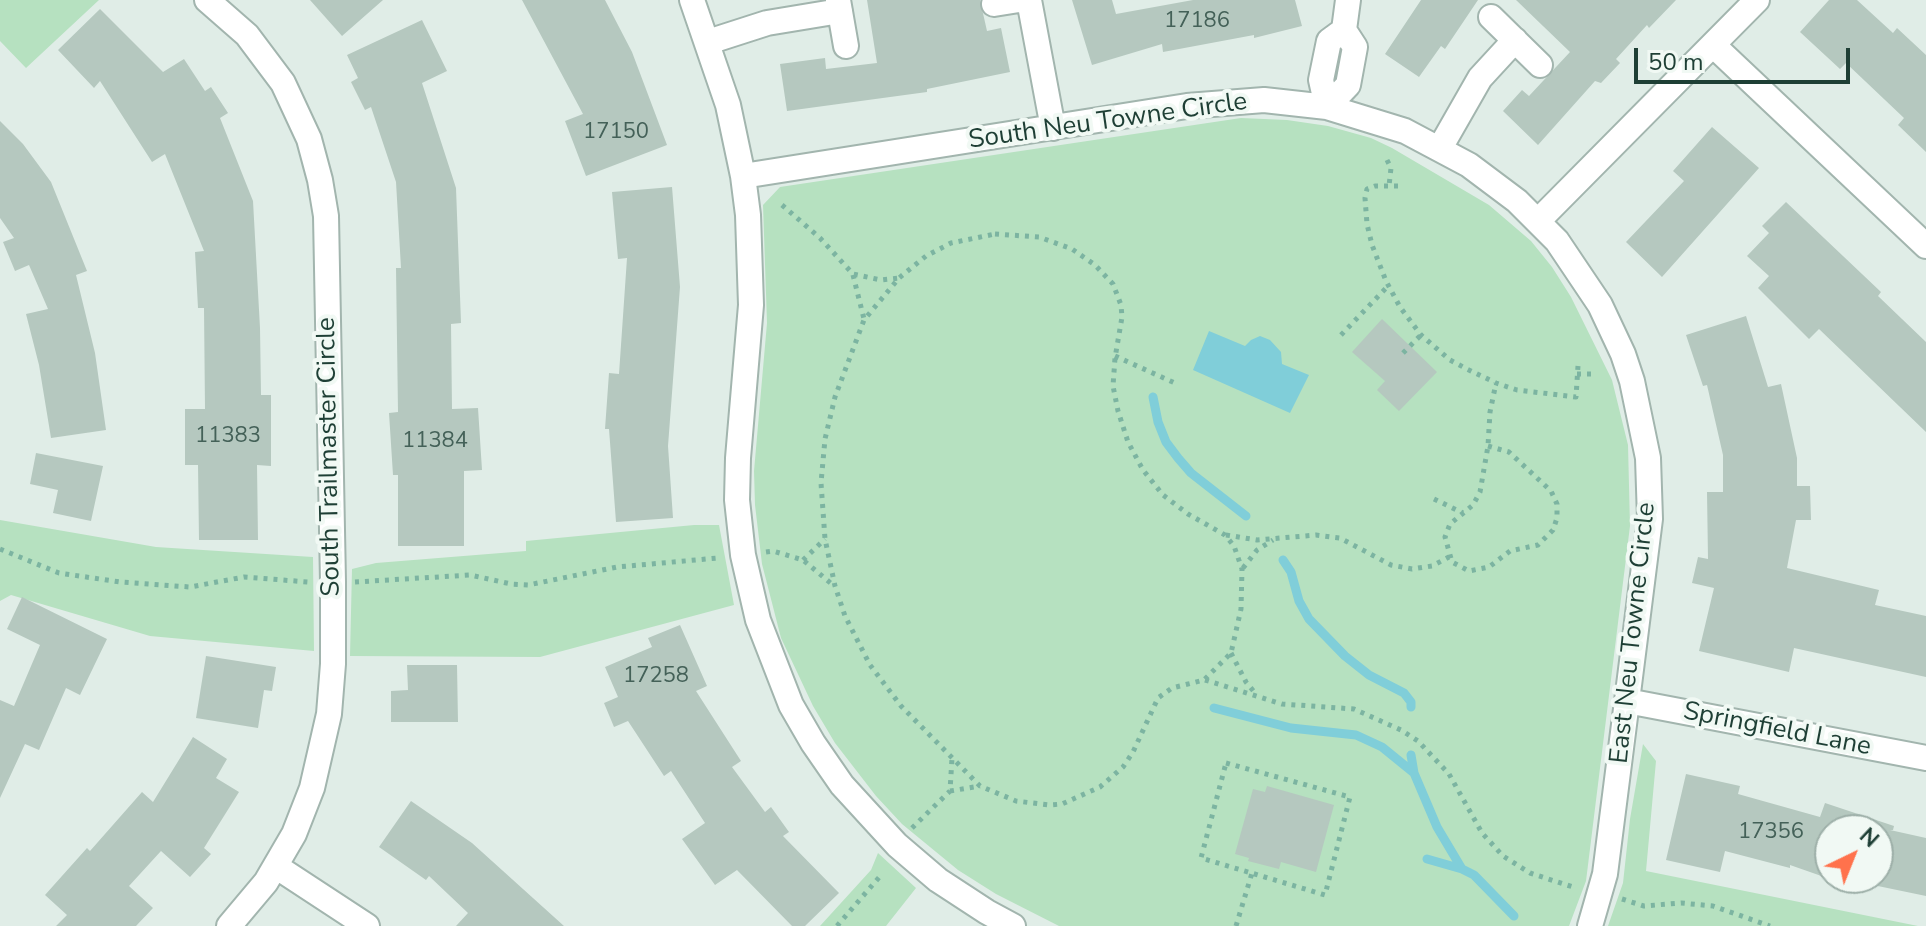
<!DOCTYPE html>
<html>
<head>
<meta charset="utf-8">
<style>
	body { margin:0 }
	#map { position:relative; width:1926px; height:926px; overflow:hidden; background:#e0ede7; font-family:"Nunito Sans",sans-serif }
	canvas { display:block }
	.north { position:absolute; left:1814px; top:814px; width:80px; height:80px; box-sizing:border-box; background:#f1f9f4; border:2px solid #9dafa8; border-radius:50%; rotate:43deg; font-size:22px; font-weight:700; line-height:32px; text-align:center; color:#1e3f35 }
	.north::after { content:''; display:block; margin:auto; width:28px; height:36px; background:#ff724c; clip-path:polygon(50% 0,100% 100%,50% 72%,0 100%) }
	.scale { position:absolute; left:1634px; top:48px; width:216px; height:36px; box-sizing:border-box; border:4px solid #1e3f35; border-top:0; padding-left:10px; font-size:24px; line-height:28px; white-space:nowrap; color:#1e3f35; -webkit-text-stroke:6px #f1f9f4; paint-order:stroke }
</style>
</head>
<body>
<div id="map">
<canvas width="1926" height="926"></canvas>
<div class="north">N</div>
<div class="scale">50 m</div>
</div>
<script>
const context = document.querySelector('canvas').getContext('2d');
context.lineJoin = 'round';
function paint(path, color) {
  context.fillStyle = color;
  context.fill(path, 'evenodd');
}
function toPath(rows) {
  const path = new Path2D();
  for (const r of rows) {
    path.moveTo(r[0], r[1]);
    for (let i = 2; i < r.length; i += 2) path.lineTo(r[i], r[i + 1]);
  }
  return path;
}
function strokePath(path, color, width, dash) {
  context.strokeStyle = color;
  context.lineWidth = width;
  context.lineCap = dash ? 'butt' : 'round';
  context.setLineDash(dash || []);
  context.stroke(path);
}
function drawText(font, color, halo, rows, align = 'center') {
  context.font = font + ' "Nunito Sans",sans-serif';
  context.lineWidth = 8;
  context.setLineDash([]);
  context.textBaseline = 'middle';
  context.strokeStyle = halo;
  context.fillStyle = color;
  for (const [text, x, y, turn = 0] of rows) {
    context.save();
    context.translate(x, y);
    context.rotate((+turn || 0) * Math.PI / 180);
    context.textAlign = isNaN(turn) ? turn : align;
    if (halo) context.strokeText(text, 0, 0);
    context.fillText(text, 0, 0);
    context.restore();
  }
}
const green = toPath([
	[0,0,99,0,26,68,0,41],
	[1241,118,1287,120,1328,126,1371,138,1392,148,1489,205,1531,241,1552,267,1571,297,1612,380,1628,445,1630,526,1586,881,1569,926,1059,926,996,894,958,870,902,824,876,796,835,743,813,706,781,638,762,564,755,505,754,471,767,323,763,205,780,187],
	[0,520,156,547,313,557,314,651,150,636,11,595,0,601],
	[694,525,719,525,734,605,540,657,350,656,352,569,376,563,526,551,526,541],
	[1643,744,1656,761,1646,871,1918,926,1608,926,1623,883,1630,819],
	[878,853,916,888,886,926,820,926,871,870]
]);
const water = toPath([
	[1209,331,1245,346,1251,340,1260,336,1270,340,1281,352,1282,364,1309,375,1290,413,1193,370]
]);
const stream = toPath([
	[1153,397,1158,422,1166,442,1178,458,1191,473,1246,516],
	[1283,560,1291,572,1299,601,1309,619,1345,656,1369,675,1404,693,1411,702,1411,707],
	[1214,708,1291,728,1356,735,1382,747,1414,773,1437,827,1462,869],
	[1411,755,1414,773],
	[1427,859,1462,869,1474,875,1514,916]
]);
const building = toPath([
	[310,0,383,0,342,36],
	[522,0,605,0,632,52,667,145,586,176,565,121,583,114],
	[867,0,980,0,987,31,1001,28,1010,72,927,89,927,92,787,111,780,64,825,58,826,69,877,63],
	[1072,0,1112,0,1116,14,1193,0,1295,0,1302,26,1254,38,1254,35,1163,52,1162,44,1092,65],
	[1421,0,1478,0,1445,49,1441,46,1419,77,1385,54],
	[1516,0,1676,0,1649,28,1647,25,1616,59,1620,63,1601,83,1595,81,1538,145,1503,111,1522,90,1529,96,1570,52],
	[1829,0,1857,0,1893,33,1897,28,1926,55,1926,152,1898,125,1904,118,1846,63,1840,69,1800,32],
	[100,9,163,72,184,59,205,91,211,87,228,113,220,118,253,201,260,328,261,395,271,395,271,466,257,465,258,540,199,540,198,465,185,465,185,409,205,409,204,308,198,308,195,252,204,251,165,154,152,162,100,81,94,88,58,50],
	[422,20,447,71,422,83,456,188,461,323,451,324,452,409,478,408,482,470,464,471,464,546,398,546,398,475,393,475,389,413,398,412,396,268,401,268,396,182,371,107,365,110,351,82,358,78,347,55],
	[0,121,23,144,51,182,87,271,76,275,95,353,106,430,51,438,39,365,26,314,48,309,29,265,15,271,3,242,14,238,0,218],
	[1712,127,1759,168,1662,277,1626,242,1684,181,1673,171],
	[672,187,680,287,668,446,673,518,616,522,609,429,605,429,609,373,619,374,627,258,618,259,612,192],
	[1786,202,1881,292,1878,296,1926,342,1926,432,1819,329,1809,339,1758,288,1769,276,1747,256,1769,233,1762,226],
	[1746,316,1768,387,1781,384,1797,458,1797,486,1810,486,1811,520,1796,520,1787,568,1879,590,1875,605,1926,616,1926,677,1794,648,1789,672,1699,651,1714,588,1692,583,1698,557,1708,559,1707,492,1723,492,1723,455,1707,385,1703,386,1686,335],
	[1382,319,1437,372,1399,411,1377,390,1385,381,1352,352],
	[36,453,103,466,91,521,53,513,58,490,30,484],
	[22,597,107,639,80,695,66,688,39,750,25,744,0,798,0,700,14,706,40,645,7,629],
	[680,625,707,686,696,691,741,761,732,767,765,812,771,807,789,832,783,836,839,893,805,926,792,926,737,870,715,885,682,839,705,823,671,771,664,776,628,721,614,727,604,703,618,697,605,667,652,647,648,638],
	[206,656,276,667,272,691,264,690,258,728,196,718],
	[407,665,457,665,458,722,391,722,391,691,408,690],
	[193,737,227,759,216,778,239,792,204,848,211,854,190,877,161,851,129,886,153,908,136,926,56,926,67,915,45,895,87,848,90,851,142,792,153,802],
	[1686,774,1740,786,1738,794,1820,817,1825,803,1894,826,1893,830,1890,830,1926,838,1926,896,1873,885,1875,878,1878,878,1878,862,1885,830,1830,830,1830,879,1790,865,1790,868,1725,851,1720,872,1666,860],
	[1267,786,1334,805,1316,872,1281,862,1279,869,1248,861,1249,858,1235,854,1253,789,1265,792],
	[411,801,472,843,564,926,456,926,468,913,429,876,426,880,379,847]
]);
const path = toPath([
	[1387,160,1391,168,1389,186],
	[1398,186,1375,186,1367,189,1365,198,1367,224,1372,245,1386,281,1400,307,1421,335,1450,360,1467,369,1496,383,1517,390,1576,397,1578,366],
	[782,205,820,238,853,274,881,280,899,278],
	[995,234,1039,237,1072,249,1095,265,1113,284,1121,305,1122,317,1115,358,1113,386,1118,411,1128,442,1143,470,1163,495,1188,514,1225,535,1234,546,1242,569,1241,609,1231,653,1204,680,1172,688,1158,698,1133,752,1123,767,1100,787,1062,804,1049,805,1016,801,980,786,901,706,870,665,845,616,835,586,825,539,821,483,825,439,835,397,864,320,899,278,926,256,951,243,995,234],
	[853,275,864,319],
	[1341,335,1388,286],
	[1403,353,1421,335],
	[1115,356,1177,384],
	[1577,374,1594,374],
	[1488,446,1509,452,1551,491,1557,504,1557,518,1553,530,1538,545,1510,551,1489,567,1469,571,1452,562,1445,537,1450,524,1473,505,1480,492,1488,446,1490,412,1496,383],
	[1434,499,1463,513],
	[1226,535,1257,540,1316,535,1340,538,1391,565,1412,569,1432,566,1449,557],
	[0,549,59,573,120,582,190,587,244,577,308,582],
	[766,552,773,551,803,560,833,585],
	[803,560,825,539],
	[1243,568,1257,550,1273,540],
	[355,582,470,575,511,584,528,585,617,567,718,558],
	[1231,653,1246,682,1255,693],
	[1205,680,1282,704,1354,709,1401,730,1418,741,1449,774,1482,833,1503,856,1530,873,1576,888],
	[1226,763,1350,797,1325,895,1201,858,1226,763],
	[950,791,980,786],
	[912,828,950,791,952,758],
	[1622,899,1644,906,1681,903,1713,906,1770,926],
	[837,926,882,874],
	[1236,926,1252,873]
]);
const minor = toPath([
	[207,0,247,35,283,83,309,139,320,180,326,216,333,582,333,664,329,714,312,788,294,834,266,882,229,926],
	[692,0,728,105,743,176,748,215,751,305,738,458,737,500,743,555,758,620,791,705,813,743,842,785,897,845,938,880,987,912,1013,926],
	[838,0,846,46],
	[1029,0,1053,128],
	[994,4,1019,0],
	[1491,17,1540,65],
	[708,42,767,23,840,11],
	[1713,45,1926,246],
	[1327,107,1348,85,1355,47,1344,30,1348,0],
	[1327,107,1321,80,1329,41,1344,30],
	[1440,148,1480,78,1515,40],
	[743,176,1187,106,1264,100,1327,107,1405,131,1469,165,1517,201,1557,241,1600,305,1623,354,1632,381,1648,458,1650,519,1627,701,1605,874,1590,926],
	[1538,221,1757,0],
	[1627,701,1926,758],
	[277,867,367,926]
]);
const numberNames = [
	["17186",1197,22],
	["17150",616,133],
	["11383",228,437],
	["11384",435,442],
	["17258",656,677],
	["17356",1771,833]
];
const streetNames = [
	["South Neu Towne Circle",1108,122,-8],
	["South Trailmaster Circle",330,457,-91],
	["East Neu Towne Circle",1634,633,-84],
	["Springfield Lane",1777,730,11]
];
paint(green, '#b6e1c0');
paint(water, '#80ced9');
strokePath(stream, '#80ced9', 9);
paint(building, '#b5c8bf');
strokePath(minor, '#a2b5ae', 28);
strokePath(path, '#7cb4a1', 5, [4, 6]);
strokePath(minor, '#fff', 24);
drawText('22px', '#446158', null, numberNames);
drawText('26px', '#1e3f35', '#f1f9f4', streetNames);
</script>
</body>
</html>
